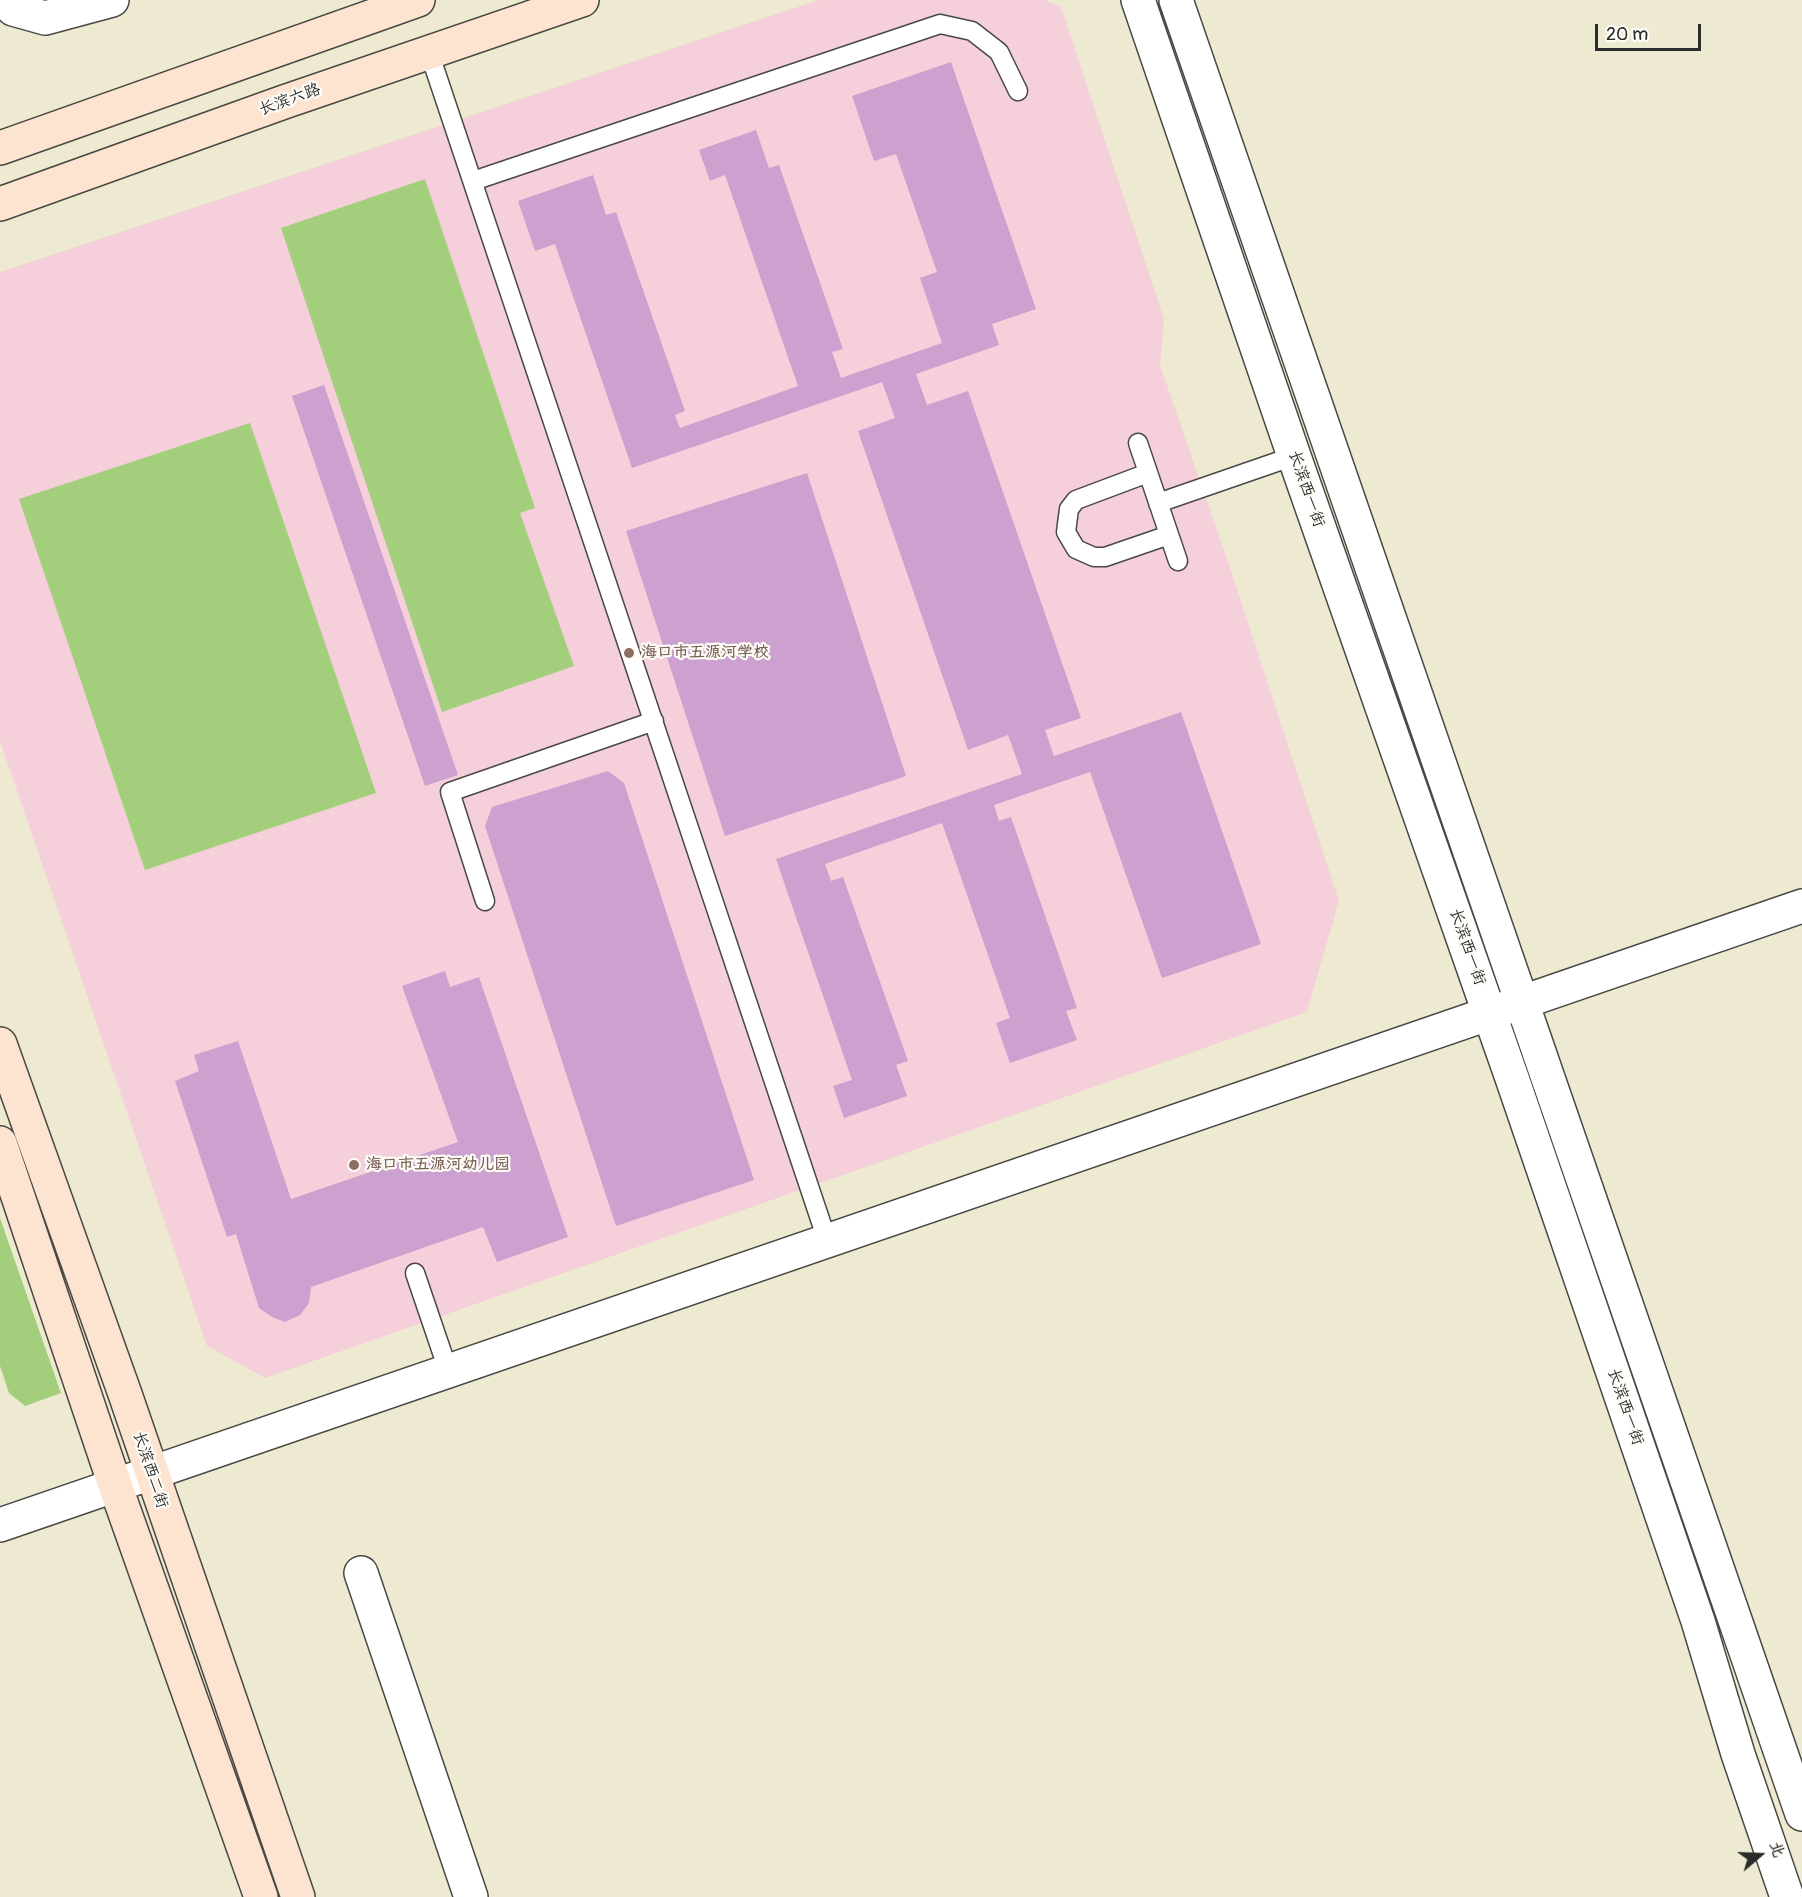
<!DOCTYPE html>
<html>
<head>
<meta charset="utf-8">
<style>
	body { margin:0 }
	#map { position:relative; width:1802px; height:1897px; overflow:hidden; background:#eeead1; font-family:Pangolin,"LXGW WenKai TC",sans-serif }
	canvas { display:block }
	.north { position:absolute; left:1730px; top:1825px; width:60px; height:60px; -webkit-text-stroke:4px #fdfcf7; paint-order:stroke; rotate:71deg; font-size:16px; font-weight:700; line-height:24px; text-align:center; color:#2b2b2b }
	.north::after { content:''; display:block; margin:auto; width:21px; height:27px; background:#2b2b2b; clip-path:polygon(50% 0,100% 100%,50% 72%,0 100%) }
	.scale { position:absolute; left:1595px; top:24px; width:106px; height:27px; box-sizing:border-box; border:3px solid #2b2b2b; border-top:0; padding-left:8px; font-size:18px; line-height:21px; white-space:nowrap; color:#2b2b2b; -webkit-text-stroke:4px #fdfcf7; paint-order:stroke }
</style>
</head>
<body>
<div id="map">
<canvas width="1802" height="1897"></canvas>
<div class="north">北</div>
<div class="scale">20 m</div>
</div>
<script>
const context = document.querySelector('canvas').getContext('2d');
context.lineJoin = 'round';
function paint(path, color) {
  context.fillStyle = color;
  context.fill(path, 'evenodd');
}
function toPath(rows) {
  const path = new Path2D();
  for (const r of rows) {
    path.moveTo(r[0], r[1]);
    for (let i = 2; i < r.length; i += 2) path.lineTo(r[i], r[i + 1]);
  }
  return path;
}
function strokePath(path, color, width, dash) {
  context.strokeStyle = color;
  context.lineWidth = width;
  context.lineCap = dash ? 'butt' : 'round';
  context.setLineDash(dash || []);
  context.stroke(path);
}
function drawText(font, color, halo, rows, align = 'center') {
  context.font = font + ' Pangolin,"LXGW WenKai TC",sans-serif';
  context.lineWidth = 4.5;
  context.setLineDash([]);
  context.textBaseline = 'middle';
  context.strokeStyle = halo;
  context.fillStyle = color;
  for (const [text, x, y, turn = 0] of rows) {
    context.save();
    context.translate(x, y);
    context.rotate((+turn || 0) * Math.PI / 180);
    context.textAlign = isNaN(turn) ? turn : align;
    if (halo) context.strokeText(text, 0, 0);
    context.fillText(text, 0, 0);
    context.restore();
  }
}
const built = toPath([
	[819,0,1045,0,1061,7,1164,319,1160,365,1229,565,1339,901,1307,1012,265,1378,207,1346,0,741,0,272]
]);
const green = toPath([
	[425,179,535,508,520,513,574,666,442,712,281,228],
	[250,423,376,793,145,870,19,499],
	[0,1218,61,1393,25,1406,9,1393,0,1366]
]);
const building = toPath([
	[951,62,1036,309,992,324,999,345,916,374,927,405,968,391,1081,718,1045,730,1054,756,1181,712,1261,944,1162,978,1090,772,994,805,999,821,1011,817,1077,1008,1066,1011,1077,1040,1010,1063,996,1023,1010,1018,942,823,825,864,831,881,843,877,908,1061,896,1065,907,1096,844,1118,833,1086,852,1080,776,859,1022,774,1008,735,968,750,858,431,895,418,882,382,632,468,555,244,535,251,518,201,593,175,606,215,616,212,685,411,675,415,680,428,798,386,725,175,710,181,699,150,756,130,769,168,779,165,843,349,832,352,841,378,942,343,920,278,937,272,896,154,874,161,852,96],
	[324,385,458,775,425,786,292,396],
	[807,473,906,776,725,836,626,531],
	[608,771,624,783,754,1180,616,1226,485,826,492,807],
	[445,971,450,987,479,977,568,1237,497,1262,483,1227,311,1287,309,1303,300,1315,285,1322,272,1317,259,1308,236,1234,227,1237,175,1081,199,1071,194,1055,238,1041,291,1199,458,1142,402,986]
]);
const service = toPath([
	[429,52,827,1240],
	[473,181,940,24,972,31,999,52,1018,91],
	[1138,443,1178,561],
	[1148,473,1076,500,1069,509,1066,532,1076,549,1094,557,1105,557,1169,535],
	[1158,503,1294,456],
	[485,901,450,792,654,721],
	[415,1273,448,1370]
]);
const minor = toPath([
	[4,0,13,9,45,18,112,0],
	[0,1525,1802,906],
	[361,1573,471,1897]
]);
const tertiary = toPath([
	[1138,0,1294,456,1512,1078,1698,1621,1738,1754,1787,1897],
	[1176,0,1802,1814]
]);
const secondary = toPath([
	[0,148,418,0],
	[0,204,284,102,582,0],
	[0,1044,125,1394,298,1897],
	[0,1143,115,1485,261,1897]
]);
const markers = [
	[629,653,6,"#8d6e63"],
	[354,1165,6,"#8d6e63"]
];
const streetNames = [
	["长滨六路",290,100,-20],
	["长滨西一街",1306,489,71],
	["长滨西一街",1467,947,71],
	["长滨西一街",1625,1407,71],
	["长滨西二街",150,1470,72]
];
const educationNames = [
	["海口市五源河学校",641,653],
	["海口市五源河幼儿园",366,1165]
];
paint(built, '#f5cfda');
paint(green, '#a3cf7c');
paint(building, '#cca1d0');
strokePath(service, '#484844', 21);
strokePath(minor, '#484844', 36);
strokePath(tertiary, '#484844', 36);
strokePath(secondary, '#484844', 36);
strokePath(service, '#fff', 18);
strokePath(minor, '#fff', 33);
strokePath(tertiary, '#fff', 33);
strokePath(secondary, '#fde4d0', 33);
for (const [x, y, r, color] of markers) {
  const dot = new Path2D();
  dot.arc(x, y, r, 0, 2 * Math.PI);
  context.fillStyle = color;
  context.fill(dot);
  strokePath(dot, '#fdfcf7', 2);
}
drawText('16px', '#2b2b2b', '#fdfcf7', streetNames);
drawText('bold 16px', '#785e54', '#fdfcf7', educationNames, 'left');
</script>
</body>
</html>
